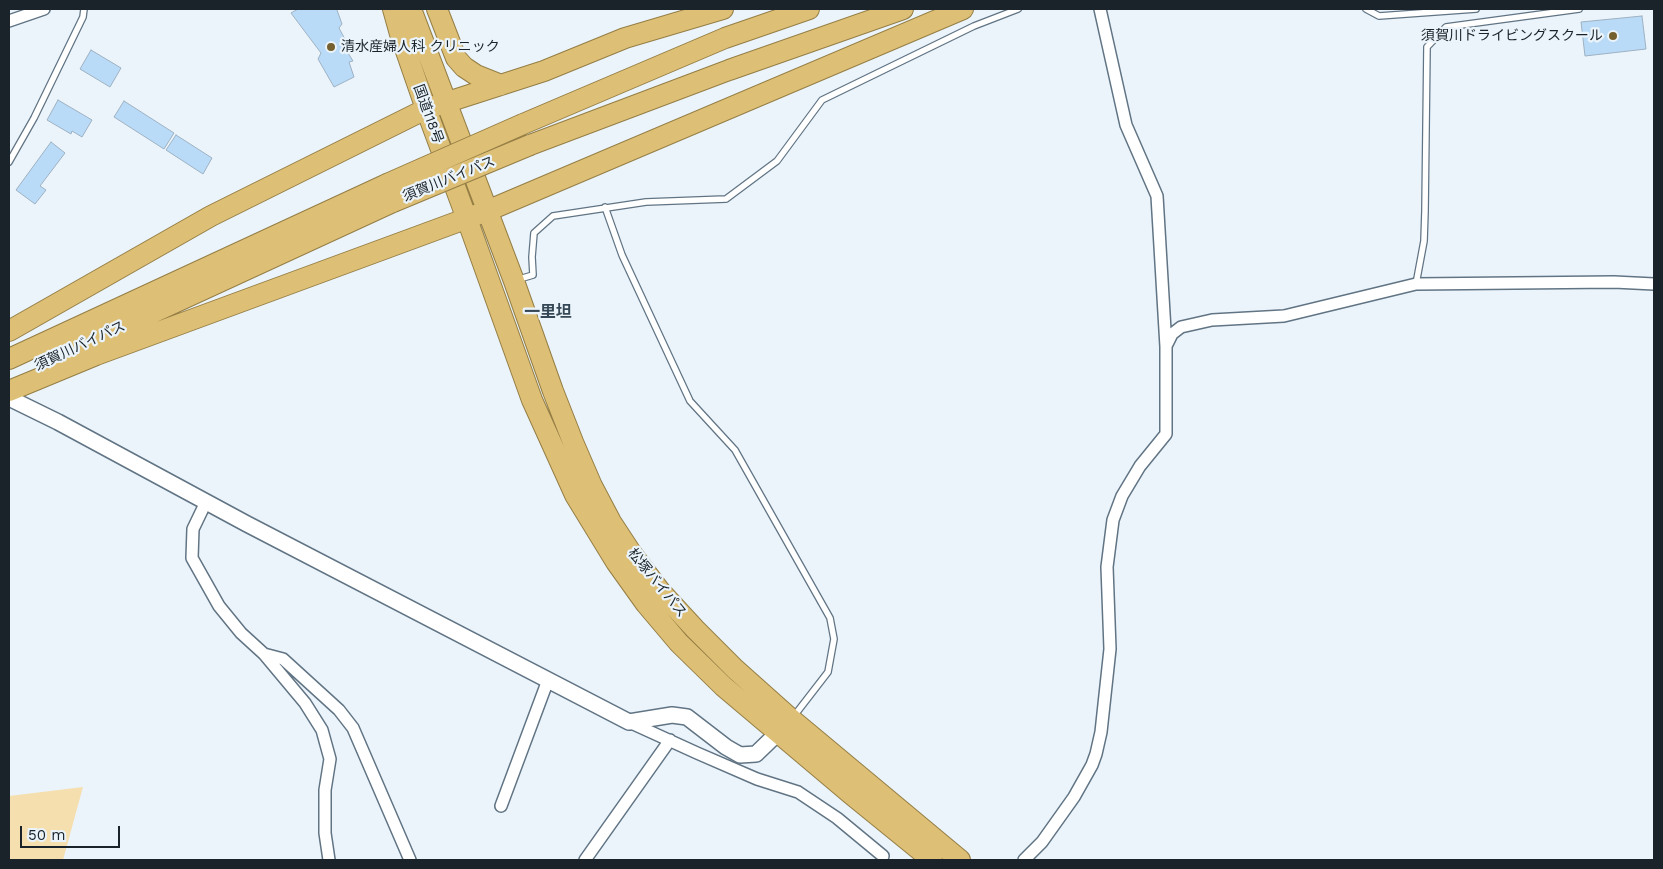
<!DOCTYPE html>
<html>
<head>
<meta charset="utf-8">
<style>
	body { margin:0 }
	#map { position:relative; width:1663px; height:869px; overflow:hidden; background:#ebf4fb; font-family:"Work Sans",sans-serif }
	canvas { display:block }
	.frame { position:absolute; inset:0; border:10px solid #1b232a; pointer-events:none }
	.scale { position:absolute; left:20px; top:826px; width:100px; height:22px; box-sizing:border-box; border:2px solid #1b232a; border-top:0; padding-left:6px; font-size:15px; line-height:18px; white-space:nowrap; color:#1b232a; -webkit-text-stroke:4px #ebf4fb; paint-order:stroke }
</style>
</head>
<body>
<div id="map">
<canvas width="1663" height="869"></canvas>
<div class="frame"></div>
<div class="scale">50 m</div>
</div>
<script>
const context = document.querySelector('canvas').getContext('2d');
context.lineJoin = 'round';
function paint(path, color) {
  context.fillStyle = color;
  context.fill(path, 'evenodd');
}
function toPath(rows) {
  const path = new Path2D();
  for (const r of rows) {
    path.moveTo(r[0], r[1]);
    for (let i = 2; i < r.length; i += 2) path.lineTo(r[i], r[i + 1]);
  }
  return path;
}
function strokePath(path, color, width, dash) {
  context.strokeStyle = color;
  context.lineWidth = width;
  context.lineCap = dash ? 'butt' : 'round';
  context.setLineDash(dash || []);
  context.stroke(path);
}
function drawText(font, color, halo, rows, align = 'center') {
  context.font = font + ' "Work Sans","Noto Sans JP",sans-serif';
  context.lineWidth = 4.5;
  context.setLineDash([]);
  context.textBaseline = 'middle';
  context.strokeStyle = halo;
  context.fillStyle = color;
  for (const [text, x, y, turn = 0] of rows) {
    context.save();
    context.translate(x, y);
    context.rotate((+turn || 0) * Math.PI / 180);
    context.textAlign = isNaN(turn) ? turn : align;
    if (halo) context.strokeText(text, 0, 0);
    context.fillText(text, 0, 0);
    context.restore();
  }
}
const green = toPath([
	[83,787,63,860,9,860,9,796]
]);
const building = toPath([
	[298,9,338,9,337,10,342,24,339,28,348,45,345,48,353,61,349,62,354,77,334,87,318,59,321,53,291,13,298,9],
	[1642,16,1646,49,1585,56,1581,22,1642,16],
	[91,50,121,68,110,87,80,69,91,50],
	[58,100,92,120,82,137,72,131,71,134,47,120,58,100],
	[124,101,174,133,164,149,114,117,124,101],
	[176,135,212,158,203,174,166,150,176,135],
	[51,142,65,153,40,186,46,190,35,204,16,190,51,142]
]);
const service = toPath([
	[1366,9,1379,16,1476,9],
	[9,162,34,118,83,17,84,9],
	[605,207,622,255,690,401,735,450,830,618,834,639,828,672,794,716],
	[516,280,533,275,532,257,534,233,553,216,646,202,726,199,777,161,822,100,974,26,1018,9],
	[1416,284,1424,241,1425,211,1427,47,1446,27,1579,9]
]);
const minor = toPath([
	[9,21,44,9],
	[1166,346,1172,334,1181,327,1212,320,1284,316,1416,284,1614,282,1654,284],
	[206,502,193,529,192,558,219,606,241,633,264,654,305,703,322,730,330,759,325,790,325,833,329,860],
	[264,654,283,659,339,710,353,728,410,860],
	[629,722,697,753,757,779,798,792,837,818,883,856],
	[501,806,548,680],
	[585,860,670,740],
	[1024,860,1042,842,1074,797,1092,765,1096,754,1101,732,1110,649,1107,567,1113,520,1122,496,1140,466,1166,434,1166,347,1157,196,1126,125,1100,9]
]);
const tertiary = toPath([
	[9,398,58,422,247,524,629,722,672,715,687,717,726,747,740,755,756,754,786,725]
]);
const trunk = toPath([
	[393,9,400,34,426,109,467,219,532,400,575,495,616,562,646,604,679,643,723,686,851,794,932,860],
	[411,9,514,281,553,391,573,442,592,486,611,522,632,554,660,591,695,629,735,669,791,719,960,860],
	[437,9,456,58,464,67,476,75,501,85],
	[523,124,725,38,809,9],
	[530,145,729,70,903,9],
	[9,331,211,216,426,109,544,71,625,38,723,9],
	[59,356,393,202],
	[9,359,387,184],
	[9,391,96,355,487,211,963,9]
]);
const trunkBridge = toPath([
	[387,184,523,124],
	[393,202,530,145]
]);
const markers = [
	[1613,36,5,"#75602f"],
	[331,47,5,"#75602f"]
];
const poiNames = [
	["須賀川ドライビングスクール",1603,36],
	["清水産婦人科 クリニック",341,47,"left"]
];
const streetNames = [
	["国道118号",428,114,70],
	["須賀川バイパス",449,179,-22],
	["須賀川バイパス",80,346,-25],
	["松塚バイパス",657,583,51]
];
const quarterNames = [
	["一里坦",548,312]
];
paint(green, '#f6dfae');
paint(building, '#badbf7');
strokePath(building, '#9db1c2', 1);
strokePath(service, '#617484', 8);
strokePath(minor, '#617484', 14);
strokePath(tertiary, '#617484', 18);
strokePath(trunk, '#947e45', 22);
strokePath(service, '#fff', 5.5);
strokePath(minor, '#fff', 11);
strokePath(tertiary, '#fff', 15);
strokePath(trunk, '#debf76', 20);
strokePath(trunkBridge, '#947e45', 22, []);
strokePath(trunkBridge, '#debf76', 20);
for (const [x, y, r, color] of markers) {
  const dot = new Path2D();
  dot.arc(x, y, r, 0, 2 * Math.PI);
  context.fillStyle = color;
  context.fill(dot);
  strokePath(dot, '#ebf4fb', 2);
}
drawText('14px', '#1b232a', '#ebf4fb', poiNames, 'right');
drawText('14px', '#1b232a', '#ebf4fb', streetNames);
drawText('bold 16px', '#364856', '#ebf4fb', quarterNames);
</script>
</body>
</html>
